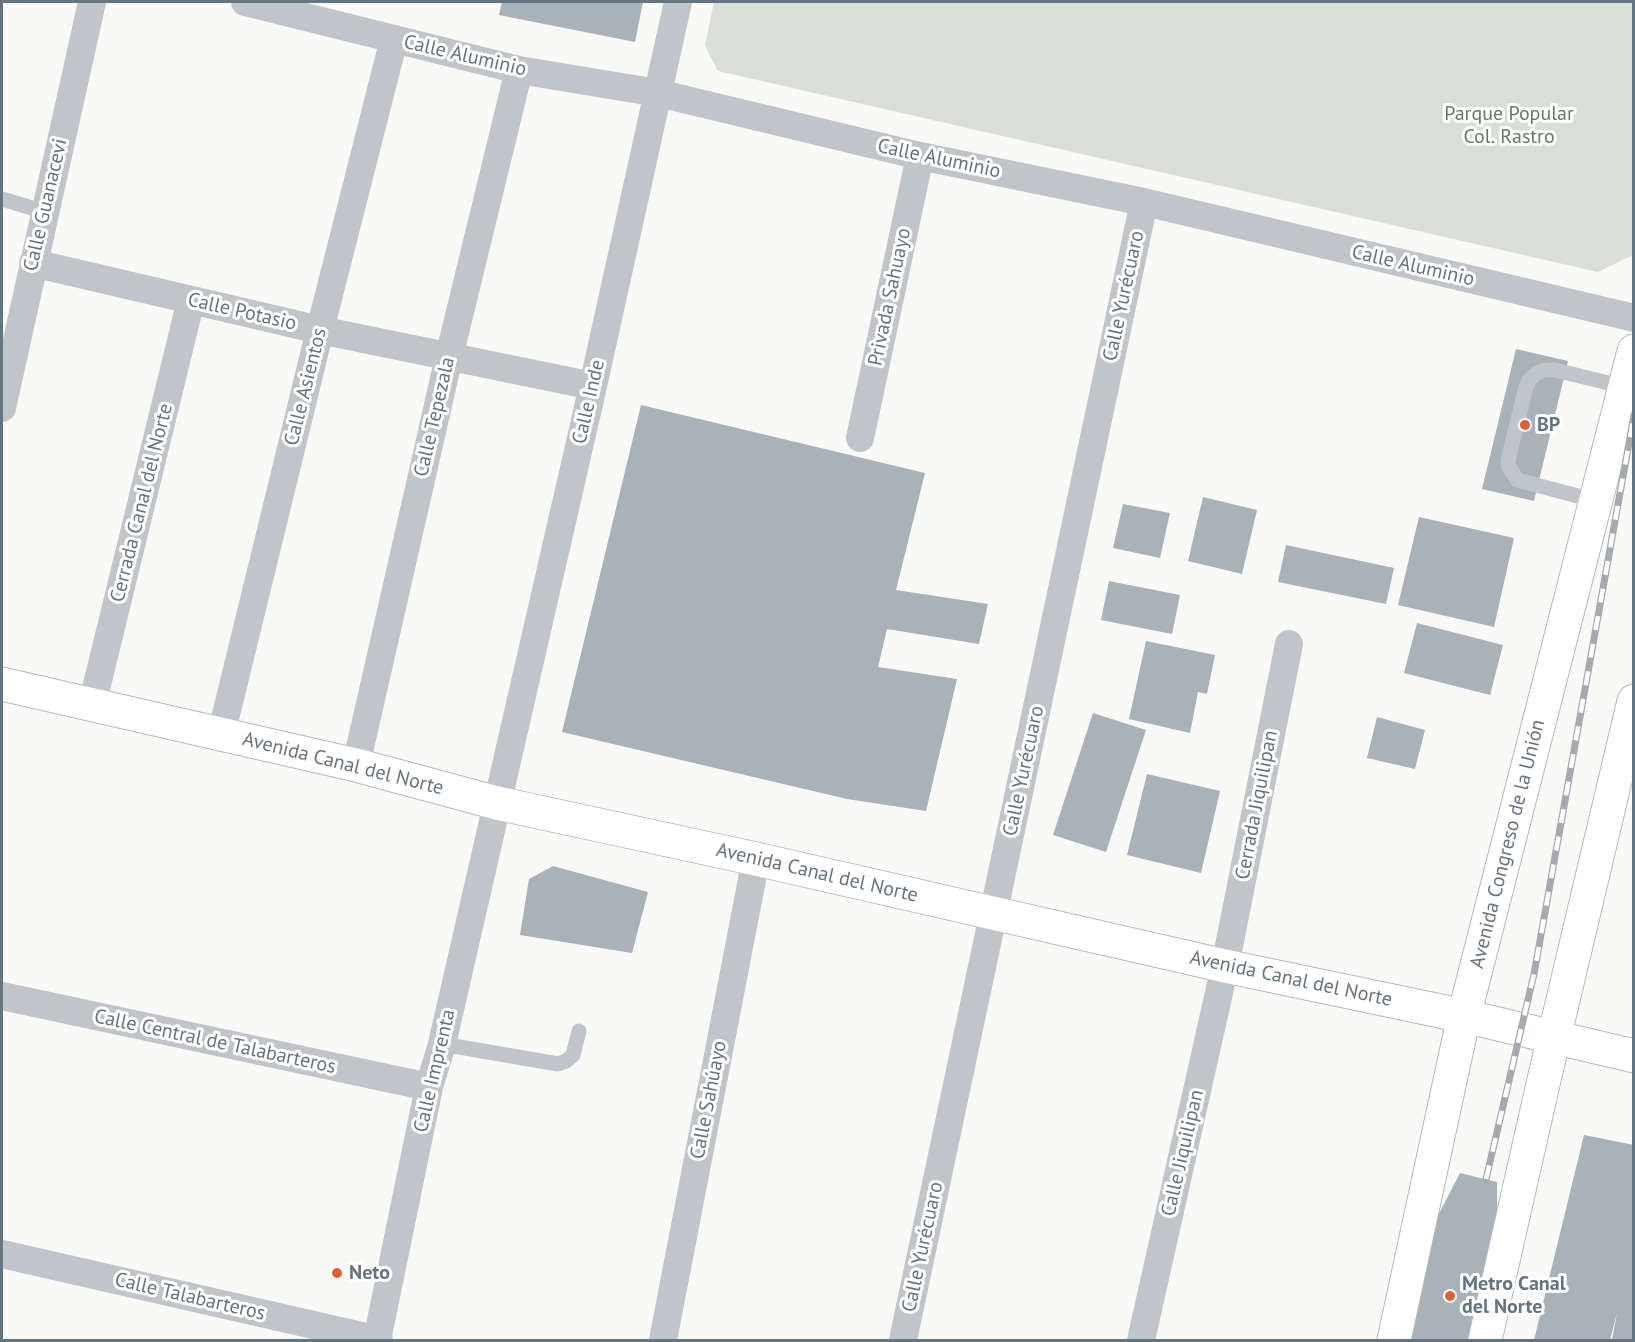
<!DOCTYPE html>
<html>
<head>
<meta charset="utf-8">
<style>
	body { margin:0 }
	#map { position:relative; width:1635px; height:1342px; overflow:hidden; background:#f9f9f7; font-family:"PT Sans",sans-serif }
	canvas { display:block }
	.frame { position:absolute; inset:0; border:3px solid #657481; pointer-events:none }
</style>
</head>
<body>
<div id="map">
<canvas width="1635" height="1342"></canvas>
<div class="frame"></div>
</div>
<script>
const context = document.querySelector('canvas').getContext('2d');
context.lineJoin = 'round';
function paint(path, color) {
  context.fillStyle = color;
  context.fill(path, 'evenodd');
}
function toPath(rows) {
  const path = new Path2D();
  for (const r of rows) {
    path.moveTo(r[0], r[1]);
    for (let i = 2; i < r.length; i += 2) path.lineTo(r[i], r[i + 1]);
  }
  return path;
}
function strokePath(path, color, width, dash) {
  context.strokeStyle = color;
  context.lineWidth = width;
  context.lineCap = dash ? 'butt' : 'round';
  context.setLineDash(dash || []);
  context.stroke(path);
}
function drawText(font, color, halo, rows, align = 'center') {
  context.font = font + ' "PT Sans",sans-serif';
  context.lineWidth = 6;
  context.setLineDash([]);
  context.textBaseline = 'middle';
  context.strokeStyle = halo;
  context.fillStyle = color;
  for (const [text, x, y, turn = 0] of rows) {
    context.save();
    context.translate(x, y);
    context.rotate((+turn || 0) * Math.PI / 180);
    context.textAlign = isNaN(turn) ? turn : align;
    if (halo) context.strokeText(text, 0, 0);
    context.fillText(text, 0, 0);
    context.restore();
  }
}
const green = toPath([
	[714,2,1633,2,1633,255,1598,272,718,71,705,46]
]);
const building = toPath([
	[502,2,643,2,635,42,499,15],
	[1516,349,1568,361,1534,501,1482,489],
	[641,405,925,473,896,590,988,604,979,644,887,629,878,667,957,679,926,811,847,799,562,732],
	[1203,497,1257,510,1242,574,1188,561],
	[1123,504,1170,513,1160,558,1113,548],
	[1419,517,1514,538,1494,627,1398,605],
	[1286,545,1394,568,1386,604,1278,582],
	[1109,581,1180,595,1172,634,1101,620],
	[1417,623,1503,645,1490,695,1404,673],
	[1146,641,1215,655,1207,694,1198,692,1190,733,1129,719],
	[1093,713,1146,730,1106,852,1053,835],
	[1377,717,1425,730,1415,769,1367,758],
	[1147,774,1220,791,1201,873,1127,855],
	[553,866,648,892,632,953,520,935,529,879],
	[1584,1135,1634,1145,1634,1340,1612,1340,1617,1313,1610,1340,1534,1340],
	[1460,1173,1497,1182,1497,1252,1476,1340,1403,1340,1427,1237]
]);
const service = toPath([
	[2,199,45,212],
	[1597,501,1517,480,1508,465,1509,456,1526,387,1530,379,1537,373,1545,370,1555,370,1625,387],
	[442,1044,558,1064,566,1061,573,1055,579,1031]
]);
const minor = toPath([
	[245,2,519,70,658,93,920,156,1144,202,1634,318],
	[33,263,320,330,593,386],
	[2,408,92,2],
	[860,438,920,156],
	[92,705,191,300],
	[221,735,320,330,394,39],
	[356,765,449,357,519,70],
	[2,996,429,1087],
	[2,1254,379,1340],
	[377,1340,429,1087,442,1044,593,386,678,2],
	[663,1340,756,859],
	[903,1340,1144,202],
	[1141,1340,1225,966,1289,644]
]);
const secondary = toPath([
	[2,684,356,765,497,803,756,859,1225,966,1464,1016,1634,1056]
]);
const primary = toPath([
	[1394,1340,1464,1016,1634,351],
	[1485,1340,1543,1084,1634,701]
]);
const rail = toPath([
	[1486,1179,1534,974,1634,415]
]);
const markers = [
	[1525,425,6,"#de6132"],
	[337,1273,6,"#de6132"],
	[1450,1296,6,"#de6132"]
];
const streetNames = [
	["Calle Aluminio",465,56,13],
	["Calle Aluminio",939,159,12],
	["Calle Guanacevi",46,205,-77],
	["Calle Aluminio",1413,266,13],
	["Calle Yurécuaro",1124,296,-78],
	["Privada Sahuayo",890,297,-78],
	["Calle Potasio",242,312,13],
	["Calle Asientos",306,387,-76],
	["Calle Inde",589,402,-77],
	["Calle Tepezala",435,417,-77],
	["Cerrada Canal del Norte",142,503,-76],
	["Avenida Canal del Norte",343,764,14],
	["Calle Yurécuaro",1024,771,-78],
	["Cerrada Jiquilipan",1257,805,-79],
	["Avenida Congreso de la Unión",1508,844,-76],
	["Avenida Canal del Norte",817,873,13],
	["Avenida Canal del Norte",1291,979,12],
	["Calle Central de Talabarteros",215,1042,12],
	["Calle Imprenta",435,1071,-77],
	["Calle Sahúayo",709,1100,-79],
	["Calle Jiquilipan",1183,1153,-77],
	["Calle Yurécuaro",923,1247,-78],
	["Calle Talabarteros",190,1297,13]
];
const parkNames = [
	["Parque Popular",1509,114],
	["Col. Rastro",1509,137]
];
const poiNames = [
	["BP",1537,425],
	["Neto",349,1273],
	["Metro Canal",1462,1284],
	["del Norte",1462,1307]
];
paint(green, '#d9ded6');
paint(building, '#a9b2b8');
strokePath(secondary, '#b5babf', 35);
strokePath(primary, '#b4b9bd', 35);
strokePath(service, '#c0c5c9', 15);
strokePath(minor, '#c0c5c9', 28);
strokePath(secondary, '#fff', 33);
strokePath(primary, '#fff', 33);
strokePath(rail, '#a4aab0', 7);
strokePath(rail, '#fff', 4.5, [14]);
for (const [x, y, r, color] of markers) {
  const dot = new Path2D();
  dot.arc(x, y, r, 0, 2 * Math.PI);
  context.fillStyle = color;
  context.fill(dot);
  strokePath(dot, '#fff', 2);
}
drawText('20px', '#657481', '#fff', streetNames);
drawText('20px', '#677964', '#fff', parkNames);
drawText('bold 20px', '#657481', '#fff', poiNames, 'left');
</script>
</body>
</html>
